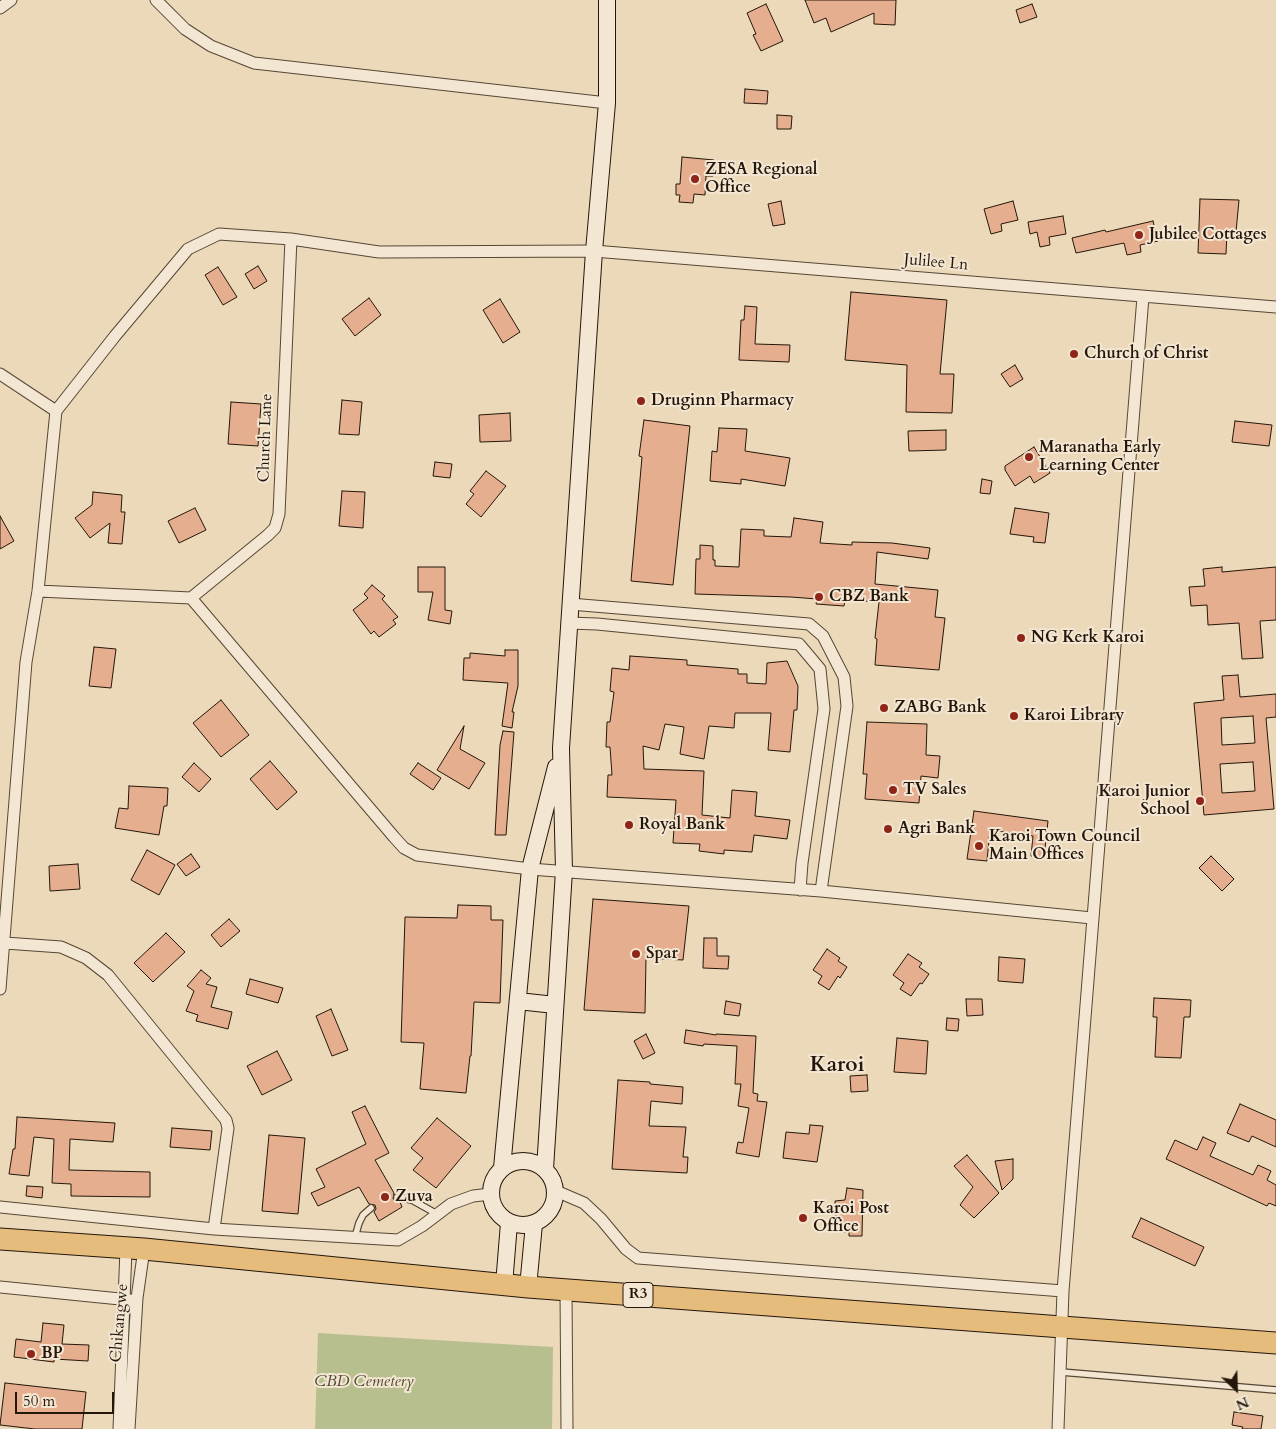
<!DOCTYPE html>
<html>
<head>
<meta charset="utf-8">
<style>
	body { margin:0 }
	#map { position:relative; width:1276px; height:1429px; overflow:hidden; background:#ecd9b9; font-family:Cardo,serif }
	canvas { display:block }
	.north { position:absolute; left:1211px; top:1364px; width:50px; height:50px; -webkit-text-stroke:4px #f3e6d2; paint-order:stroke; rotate:156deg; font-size:14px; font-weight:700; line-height:20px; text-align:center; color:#241609 }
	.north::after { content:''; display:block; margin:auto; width:18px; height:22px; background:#241609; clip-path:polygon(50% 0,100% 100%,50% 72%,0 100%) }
	.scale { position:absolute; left:15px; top:1392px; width:99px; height:22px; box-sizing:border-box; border:2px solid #241609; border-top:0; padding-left:6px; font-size:15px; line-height:18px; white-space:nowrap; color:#241609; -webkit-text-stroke:4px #f3e6d2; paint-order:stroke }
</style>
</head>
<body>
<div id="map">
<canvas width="1276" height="1429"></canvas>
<div class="north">N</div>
<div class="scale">50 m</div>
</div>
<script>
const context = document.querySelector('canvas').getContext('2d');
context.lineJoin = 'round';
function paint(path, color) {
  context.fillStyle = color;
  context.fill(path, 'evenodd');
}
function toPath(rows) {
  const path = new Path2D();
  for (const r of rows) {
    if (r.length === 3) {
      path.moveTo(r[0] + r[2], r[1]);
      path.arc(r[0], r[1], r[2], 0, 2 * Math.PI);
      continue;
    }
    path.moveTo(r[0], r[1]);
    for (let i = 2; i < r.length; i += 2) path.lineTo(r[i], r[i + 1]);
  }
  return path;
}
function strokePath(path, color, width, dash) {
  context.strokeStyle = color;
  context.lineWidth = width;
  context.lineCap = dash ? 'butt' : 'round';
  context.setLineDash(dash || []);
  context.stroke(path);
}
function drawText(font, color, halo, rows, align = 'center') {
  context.font = font + ' Cardo,serif';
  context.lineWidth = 4;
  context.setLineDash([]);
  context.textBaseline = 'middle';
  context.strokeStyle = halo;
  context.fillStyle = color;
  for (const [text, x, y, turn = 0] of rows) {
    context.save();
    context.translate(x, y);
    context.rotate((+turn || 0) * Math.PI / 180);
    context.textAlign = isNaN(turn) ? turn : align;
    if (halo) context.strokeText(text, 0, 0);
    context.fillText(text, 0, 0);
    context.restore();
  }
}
const green = toPath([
	[318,1333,553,1347,552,1429,315,1429]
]);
const building = toPath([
	[805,0,896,0,895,25,874,24,874,13,831,32,826,18,814,23,805,0],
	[766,4,783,41,761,51,753,35,756,34,747,13,766,4],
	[1032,4,1037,17,1020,23,1016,10,1032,4],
	[745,89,768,91,767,104,744,103,745,89],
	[777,115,792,116,791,129,777,129,777,115],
	[682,157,714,160,713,176,706,176,705,195,694,194,693,203,679,202,680,195,676,195,676,184,680,184,682,157],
	[1200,199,1239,200,1236,232,1227,232,1226,254,1198,253,1200,199],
	[781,201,785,224,773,226,768,204,781,201],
	[1013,201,1018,220,1001,224,1002,231,991,234,984,209,1013,201],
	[1063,216,1066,234,1049,237,1050,245,1040,247,1037,232,1030,234,1028,222,1063,216],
	[1153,221,1158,241,1140,245,1141,252,1127,255,1124,243,1076,253,1072,238,1105,230,1106,232,1153,221],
	[258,266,267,281,254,289,245,274,258,266],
	[218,267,237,297,223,305,205,275,218,267],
	[851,292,947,300,940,374,954,374,952,413,906,412,907,365,845,360,851,292],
	[369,298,381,315,355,336,342,319,369,298],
	[500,299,520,332,503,343,483,310,500,299],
	[745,306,757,307,755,344,790,345,789,362,739,360,741,320,744,320,745,306],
	[1015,365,1023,379,1010,387,1001,374,1015,365],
	[342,400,362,402,359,435,339,434,342,400],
	[231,402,261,404,258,446,228,444,231,402],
	[510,413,511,441,480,442,479,415,510,413],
	[644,420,690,426,673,585,631,581,642,457,639,456,644,420],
	[1235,421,1272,425,1269,446,1232,442,1235,421],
	[719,428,747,429,745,451,790,458,785,486,741,479,741,484,710,481,712,451,717,452,719,428],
	[946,430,946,450,909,451,908,431,946,430],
	[1034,447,1050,473,1034,483,1030,476,1015,486,1005,470,1005,466,1034,447],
	[435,462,452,464,450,478,433,476,435,462],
	[486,471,506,486,481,517,466,504,474,494,470,491,486,471],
	[982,479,992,481,990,494,980,493,982,479],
	[342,491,365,492,363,528,339,526,342,491],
	[93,492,122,495,121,512,125,512,122,544,108,543,110,523,90,538,75,518,92,505,93,492],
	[195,508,206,530,179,543,168,521,195,508],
	[1015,508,1049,513,1045,543,1033,542,1034,537,1010,534,1015,508],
	[0,516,14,541,0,549,0,516],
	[794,518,823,522,820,543,852,545,852,542,892,543,930,548,928,559,877,552,875,584,938,590,935,617,945,618,939,670,875,665,877,639,875,638,879,602,845,600,844,606,816,604,817,599,791,597,695,594,696,559,700,559,700,545,713,546,713,560,715,560,715,566,739,567,741,529,764,530,764,536,791,537,794,518],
	[418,567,445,567,445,610,452,611,450,624,428,620,433,592,418,592,418,567],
	[1222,567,1222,572,1276,567,1276,620,1260,621,1263,658,1242,659,1239,623,1208,625,1207,605,1191,606,1189,587,1205,586,1203,569,1222,567],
	[372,585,385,596,382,599,398,617,393,620,396,624,379,637,374,631,371,634,353,610,368,598,364,594,372,585],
	[94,647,116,649,111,688,89,686,94,647],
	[505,650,518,650,518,686,512,712,514,712,512,728,502,726,508,683,463,680,464,658,470,658,470,653,505,656,505,650],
	[630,656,687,660,687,665,738,669,738,674,747,674,747,683,766,684,767,663,787,661,798,686,797,710,794,710,790,752,768,750,771,713,735,713,734,728,709,726,704,759,680,754,684,727,665,724,659,750,643,746,644,769,704,771,702,815,730,818,732,790,757,792,755,816,790,820,787,839,754,835,752,852,724,850,724,854,699,851,700,844,673,843,676,800,607,797,608,775,612,775,610,747,606,747,607,722,610,722,614,692,610,691,612,668,629,670,630,656],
	[1238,675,1240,697,1276,694,1276,717,1266,718,1274,809,1204,815,1194,703,1224,700,1222,676,1238,675],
	[1253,716,1255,743,1222,745,1221,718,1253,716],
	[1253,762,1255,791,1222,793,1220,764,1253,762],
	[221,700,249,735,221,757,193,723,221,700],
	[867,722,927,724,926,755,940,756,938,778,921,776,919,803,865,799,867,774,863,774,867,722],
	[464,726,460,749,485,763,469,789,437,770,464,726],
	[503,731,514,732,506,835,495,835,500,745,503,731],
	[270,761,297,792,277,810,250,779,270,761],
	[194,763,211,779,199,792,182,777,194,763],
	[418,763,441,778,433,790,410,774,418,763],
	[129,786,168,788,167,806,164,806,159,835,115,828,119,808,128,809,129,786],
	[974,811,1048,821,1044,857,1031,856,1033,836,990,830,987,861,967,859,974,811],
	[147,850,175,865,159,895,131,880,147,850],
	[191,854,200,867,186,876,177,864,191,854],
	[1211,856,1234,879,1222,891,1199,868,1211,856],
	[78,864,80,889,50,891,49,866,78,864],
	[593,899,689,906,683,960,646,958,645,1013,584,1010,593,899],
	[458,905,491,906,491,920,503,920,500,1003,474,1002,471,1056,470,1056,466,1093,420,1089,424,1043,401,1042,405,917,457,918,458,905],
	[229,919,240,931,221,947,211,935,229,919],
	[166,933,185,952,153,982,134,963,166,933],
	[704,938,717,938,717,956,729,956,728,969,703,968,704,938],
	[827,949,840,958,838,961,847,967,840,978,838,976,829,990,818,983,822,976,813,970,827,949],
	[908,954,922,963,919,967,929,974,922,984,920,983,911,996,900,989,904,983,893,975,908,954],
	[999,957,1025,959,1023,983,998,981,999,957],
	[201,970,211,978,206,984,217,987,211,1007,232,1012,228,1029,196,1021,198,1015,186,1011,194,991,187,986,201,970],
	[250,979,283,988,278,1003,246,994,250,979],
	[1154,998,1191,1000,1190,1017,1184,1017,1181,1058,1155,1057,1157,1017,1153,1017,1154,998],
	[966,999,982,999,983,1015,967,1016,966,999],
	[726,1001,741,1004,739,1016,724,1014,726,1001],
	[331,1009,348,1050,332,1056,316,1016,331,1009],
	[947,1018,959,1019,958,1031,946,1030,947,1018],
	[686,1030,716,1035,716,1034,756,1036,753,1093,758,1094,757,1101,767,1102,759,1157,736,1153,738,1142,743,1143,749,1108,738,1106,741,1084,735,1084,737,1046,704,1044,703,1046,684,1043,686,1030],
	[646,1034,655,1053,643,1059,634,1041,646,1034],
	[897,1038,928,1041,926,1074,894,1072,897,1038],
	[277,1051,292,1080,262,1095,247,1066,277,1051],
	[867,1075,868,1091,851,1092,850,1076,867,1075],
	[618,1080,650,1082,650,1084,683,1087,682,1104,651,1101,649,1126,686,1127,683,1157,688,1157,687,1173,612,1169,618,1080],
	[1240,1104,1276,1120,1276,1147,1252,1136,1249,1142,1227,1133,1240,1104],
	[365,1106,389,1153,375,1160,394,1193,393,1199,400,1202,402,1207,379,1221,374,1212,376,1209,375,1205,369,1204,359,1187,318,1206,311,1193,325,1187,316,1169,366,1144,352,1112,365,1106],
	[17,1117,115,1123,113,1142,70,1139,69,1170,150,1172,150,1197,71,1196,71,1184,52,1183,54,1139,34,1137,29,1176,9,1174,13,1149,15,1149,17,1117],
	[437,1118,471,1146,436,1188,413,1170,423,1158,411,1148,437,1118],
	[810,1125,823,1126,817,1162,783,1158,786,1132,809,1134,810,1125],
	[172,1128,212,1131,210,1150,170,1147,172,1128],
	[269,1135,305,1138,298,1214,262,1211,269,1135],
	[1203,1137,1216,1143,1210,1156,1253,1175,1258,1165,1271,1171,1267,1180,1276,1185,1276,1206,1269,1203,1267,1206,1166,1159,1175,1140,1197,1150,1203,1137],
	[967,1155,999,1193,974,1218,960,1205,973,1187,954,1166,967,1155],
	[1013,1159,1013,1179,1002,1190,995,1161,1013,1159],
	[27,1186,43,1187,42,1198,26,1196,27,1186],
	[847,1188,863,1190,862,1236,849,1236,849,1232,834,1232,834,1218,836,1217,835,1201,845,1200,847,1188],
	[1141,1218,1204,1247,1195,1266,1132,1237,1141,1218],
	[43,1323,64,1325,62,1344,89,1345,88,1361,54,1359,54,1362,14,1357,16,1339,41,1342,43,1323],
	[5,1383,86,1392,82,1429,35,1429,0,1425,5,1383],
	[1234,1412,1263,1416,1261,1429,1242,1429,1243,1427,1232,1425,1234,1412]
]);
const lane = toPath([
	[397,1197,412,1200,437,1214],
	[355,1237,359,1223,363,1215,371,1208],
	[1061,1372,1276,1390]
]);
const street = toPath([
	[156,0,185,29,211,46,254,63,607,103],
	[0,8,11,0],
	[0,374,56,411],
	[38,591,191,598,394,837,404,848,417,855,530,869,821,891,1092,918],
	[191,598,268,535,275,528,279,514,291,239],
	[570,604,809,624,823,636,844,677,847,706,821,891],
	[569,623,597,624,799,644,820,669,824,709,802,863,800,890],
	[5,943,61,947,86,958,108,975,226,1120,228,1128,214,1229],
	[0,989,26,662,38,591,56,411,115,336,188,249,219,234,291,239,379,252,594,251,1276,307],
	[556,1191,584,1203,601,1219,626,1249,638,1258,1063,1291],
	[0,1207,214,1229,398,1240,422,1226,451,1204,473,1196,491,1194],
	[0,1287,130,1300],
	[566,1290,567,1429],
	[119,1429,126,1249],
	[129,1429,137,1298,144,1249],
	[1058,1429,1063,1291,1143,297]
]);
const secondary = toPath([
	[518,1001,555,1005],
	[523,1193,32],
	[502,1168,530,869,556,767],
	[545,1169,564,871,561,748,594,251,607,103,607,0],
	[504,1285,509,1223],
	[528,1287,534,1224]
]);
const highway = toPath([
	[0,1239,144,1249,528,1287,1276,1343]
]);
const markers = [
	[695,179,5,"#8f2418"],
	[1139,235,5,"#8f2418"],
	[1074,354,5,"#8f2418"],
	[641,401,5,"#8f2418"],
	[1029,457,5,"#8f2418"],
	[819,597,5,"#8f2418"],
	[1021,638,5,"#8f2418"],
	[884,708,5,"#8f2418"],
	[1014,716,5,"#8f2418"],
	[893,790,5,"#8f2418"],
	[1200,801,5,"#8f2418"],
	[629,825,5,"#8f2418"],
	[888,829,5,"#8f2418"],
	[979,846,5,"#8f2418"],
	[636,954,5,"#8f2418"],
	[385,1197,5,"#8f2418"],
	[803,1218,5,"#8f2418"],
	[31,1354,5,"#8f2418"]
];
const shields = [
	[638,1295,30]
];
const shieldNames = [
	["R3",638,1295]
];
const poiNames = [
	["ZESA Regional",705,170],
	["Office",705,188],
	["Jubilee Cottages",1149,235],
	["Church of Christ",1084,354],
	["Druginn Pharmacy",651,401],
	["Maranatha Early",1039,448],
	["Learning Center",1039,466],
	["CBZ Bank",829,597],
	["NG Kerk Karoi",1031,638],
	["ZABG Bank",894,708],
	["Karoi Library",1024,716],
	["TV Sales",903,790],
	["Karoi Junior",1190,792,"right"],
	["School",1190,810,"right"],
	["Royal Bank",639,825],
	["Agri Bank",898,829],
	["Karoi Town Council",989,837],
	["Main Offices",989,855],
	["Spar",646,954],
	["Zuva",395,1197],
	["Karoi Post",813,1209],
	["Office",813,1227],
	["BP",41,1354]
];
const streetNames = [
	["Julilee Ln",936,263,5],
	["Church Lane",266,438,-88],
	["Chikangwe",120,1323,-85]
];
const parkNames = [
	["CBD Cemetery",364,1382]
];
const districtNames = [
	["Karoi",837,1066]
];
paint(green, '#b8bf8f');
paint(building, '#e5af8f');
strokePath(building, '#241609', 1);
strokePath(lane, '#564735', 8);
strokePath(street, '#564735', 13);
strokePath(secondary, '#241609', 18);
strokePath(highway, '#241609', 23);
strokePath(lane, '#f3e6d2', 5.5);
strokePath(street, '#f3e6d2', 11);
strokePath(secondary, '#f3e6d2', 16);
strokePath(highway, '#e6bc7c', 21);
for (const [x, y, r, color] of markers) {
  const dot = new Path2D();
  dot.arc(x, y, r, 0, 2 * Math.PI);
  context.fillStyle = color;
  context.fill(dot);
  strokePath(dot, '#f3e6d2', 2);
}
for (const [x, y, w] of shields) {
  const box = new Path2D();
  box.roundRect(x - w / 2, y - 12.5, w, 25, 4);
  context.fillStyle = '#f3e6d2';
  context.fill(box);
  strokePath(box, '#241609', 1);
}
drawText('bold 15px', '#241609', null, shieldNames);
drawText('bold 16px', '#241609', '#f3e6d2', poiNames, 'left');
drawText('16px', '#241609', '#f3e6d2', streetNames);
drawText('italic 16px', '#504931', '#f3e6d2', parkNames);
drawText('bold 21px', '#241609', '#f3e6d2', districtNames);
</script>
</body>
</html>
